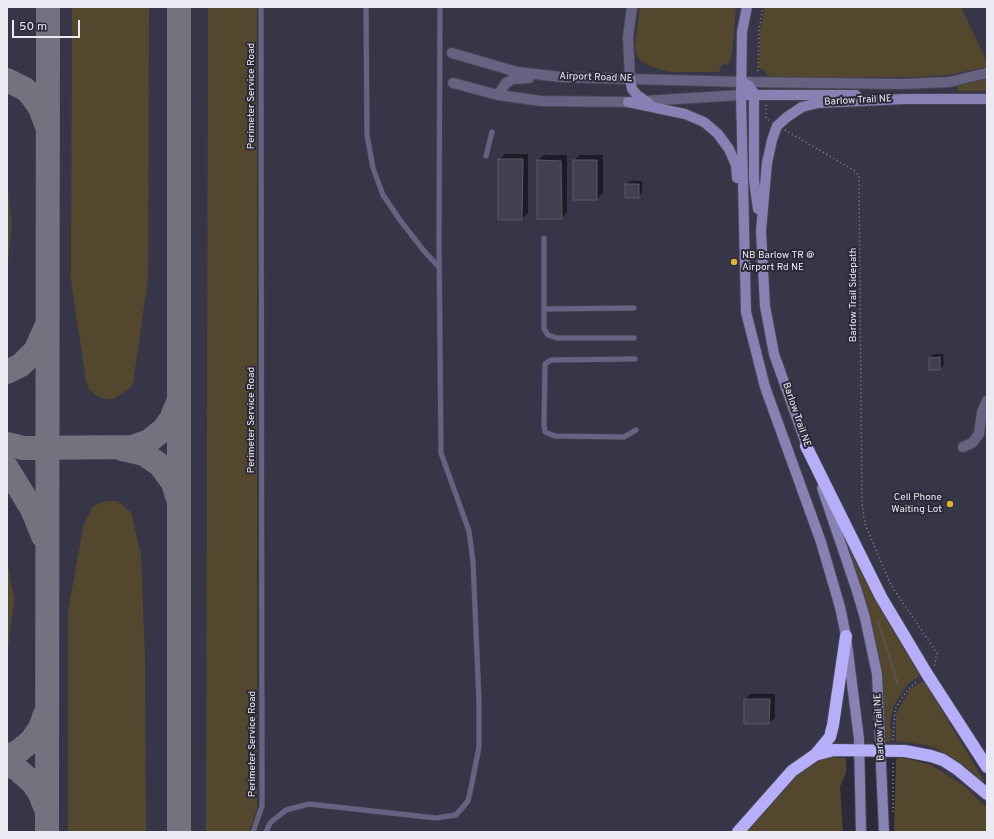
<!DOCTYPE html>
<html>
<head>
<meta charset="utf-8">
<style>
	body { margin:0 }
	#map { position:relative; width:994px; height:839px; overflow:hidden; background:#2c2a39; font-family:Overpass,sans-serif }
	canvas { display:block }
	.frame { position:absolute; inset:0; border:8px solid #eaeaf3; pointer-events:none }
	.scale { position:absolute; left:12px; top:20px; width:68px; height:18px; box-sizing:border-box; border:2px solid #eaeaf3; border-top:0; padding-left:5px; font-size:12px; line-height:14px; white-space:nowrap; color:#eaeaf3; -webkit-text-stroke:3px #2c2a39; paint-order:stroke }
</style>
</head>
<body>
<div id="map">
<canvas width="994" height="839"></canvas>
<div class="frame"></div>
<div class="scale">50 m</div>
</div>
<script>
const context = document.querySelector('canvas').getContext('2d');
context.lineJoin = 'round';
function paint(path, color) {
  context.fillStyle = color;
  context.fill(path, 'evenodd');
}
function toPath(rows) {
  const path = new Path2D();
  for (const r of rows) {
    path.moveTo(r[0], r[1]);
    for (let i = 2; i < r.length; i += 2) path.lineTo(r[i], r[i + 1]);
  }
  return path;
}
function strokePath(path, color, width, dash) {
  context.strokeStyle = color;
  context.lineWidth = width;
  context.lineCap = dash ? 'butt' : 'round';
  context.setLineDash(dash || []);
  context.stroke(path);
}
function drawText(font, color, halo, rows, align = 'center') {
  context.font = font + ' Overpass,sans-serif';
  context.lineWidth = 4;
  context.setLineDash([]);
  context.textBaseline = 'middle';
  context.strokeStyle = halo;
  context.fillStyle = color;
  for (const [text, x, y, turn = 0] of rows) {
    context.save();
    context.translate(x, y);
    context.rotate((+turn || 0) * Math.PI / 180);
    context.textAlign = isNaN(turn) ? turn : align;
    if (halo) context.strokeText(text, 0, 0);
    context.fillText(text, 0, 0);
    context.restore();
  }
}
const built = toPath([
	[7,7,987,7,987,824,959,810,921,756,833,756,833,832,7,832]
]);
const green = toPath([
	[72,7,149,7,148,279,133,383,129,389,113,399,105,399,96,395,89,389,86,381,71,281],
	[208,7,257,7,257,809,249,832,206,832],
	[640,7,736,7,732,53,728,65,724,64,720,67,720,71,717,72,671,72,655,68,642,62,637,56,635,46],
	[765,7,961,7,987,62,987,67,948,75,920,77,770,78,763,69,759,69,760,31],
	[987,79,987,91,958,91,957,86],
	[7,183,12,224,7,273],
	[108,501,117,501,131,512,141,555,145,655,146,832,68,832,68,612,83,527,92,507,100,503],
	[848,541,898,637,920,675,907,685,894,705,890,719,891,741,889,743,886,742,882,692,871,623,859,578,846,542],
	[7,558,14,600,7,657],
	[922,682,925,682,984,781,980,783,955,760,938,749,926,745,896,741,896,715,899,708,910,689],
	[830,757,846,758,846,773,840,787,843,832,745,832,787,782,809,764],
	[898,758,906,758,931,765,963,785,987,808,987,832,894,832,896,760]
]);
const shadow = toPath([
	[505,154,528,154,528,213,522,219,499,219,499,160],
	[544,155,567,155,567,212,562,218,538,160],
	[579,155,603,155,603,193,597,199,574,199,574,161],
	[630,181,642,181,642,193,638,197,626,185],
	[934,354,943,354,944,365,940,369,930,358],
	[750,694,775,694,775,718,769,723,745,723,745,700]
]);
const stream = toPath([
	[878,620,898,685]
]);
const taxiway = toPath([
	[7,80,25,89,31,95,40,108,46,124],
	[7,372,21,365,35,351,46,327],
	[7,444,23,448,132,447,149,441,163,430,171,419,178,402],
	[122,449,144,454,160,465,173,483,177,496],
	[7,468,32,509,43,536],
	[7,757,19,751,31,741,40,728,45,714],
	[7,764,17,769,33,783,39,792,46,809],
	[47,832,48,7],
	[179,832,179,7]
]);
const building = toPath([
	[498,159,523,159,522,220,498,220,498,159],
	[537,160,561,161,562,219,537,219,537,160],
	[573,160,597,160,597,200,573,200,573,160],
	[625,184,639,184,639,198,625,198,625,184],
	[940,357,940,370,929,370,929,358,940,357],
	[744,699,770,699,769,724,744,724,744,699]
]);
const path = toPath([
	[758,71,759,30,763,7],
	[766,105,766,119,770,121],
	[785,130,855,171,859,176,862,504,865,524,891,585,937,653,934,667],
	[893,740,895,709,908,689,918,681],
	[893,812,893,762]
]);
const service = toPath([
	[366,7,367,135,373,168,383,195,400,220,424,251,439,267],
	[486,156,492,132],
	[544,238,544,329,548,335,557,338,634,338],
	[544,309,634,308],
	[635,359,551,360,545,364,544,425,545,432,555,436,624,437,636,430],
	[253,832,262,806,261,7],
	[266,832,270,823,286,810,309,804,436,818,456,815,468,801,472,783,479,747,479,701,473,562,469,531,441,453,439,242,440,7]
]);
const minor = toPath([
	[452,53,517,72,561,77,743,82,903,84,949,82,987,73],
	[630,79,628,37,632,7],
	[453,83,498,95,541,101,628,102,741,95],
	[498,95,506,83,513,79,529,78],
	[963,447,972,443,979,434,982,412,987,401]
]);
const secondary = toPath([
	[747,7,742,32,741,95,746,312,765,387,821,542,840,607,846,636,859,739,861,832],
	[630,79,632,89,637,95,650,104],
	[743,82,749,86,754,93,754,180,758,209],
	[741,95,856,95],
	[628,102,685,114,704,122,718,134,729,149,736,165,737,178],
	[809,452,774,354,765,306,761,231,767,163,772,140,777,126,787,117,802,107,818,103,904,99,987,99],
	[822,488,857,591,865,618,877,674,884,832]
]);
const motorway = toPath([
	[806,446,881,597,927,674,987,767],
	[815,755,830,737,833,725,846,636],
	[738,832,792,771,815,755,834,750,905,751,931,756,943,760,957,769,987,794]
]);
const markers = [
	[734,262,4,"#deb133"],
	[950,504,4,"#deb133"]
];
const streetNames = [
	["Airport Road NE",596,78,2],
	["Perimeter Service Road",252,96,-90],
	["Barlow Trail NE",858,101,-3],
	["Barlow Trail Sidepath",854,295,-90],
	["Barlow Trail NE",796,415,71],
	["Perimeter Service Road",252,420,-90],
	["Barlow Trail NE",880,727,-93],
	["Perimeter Service Road",253,744,-90]
];
const poiNames = [
	["NB Barlow TR @",742,256],
	["Airport Rd NE",742,268],
	["Cell Phone",942,498,"right"],
	["Waiting Lot",942,510,"right"]
];
paint(built, '#373548');
paint(green, '#53482d');
paint(shadow, '#0007');
strokePath(stream, '#585149', 2.5);
strokePath(taxiway, '#73727e', 24);
paint(building, '#41404f');
strokePath(building, '#5a5869', 1);
strokePath(service, '#474553', 6);
strokePath(minor, '#474553', 12);
strokePath(secondary, '#474553', 12);
strokePath(motorway, '#474553', 14);
strokePath(path, '#8b8a96', 1.5, [1, 3]);
strokePath(service, '#666382', 5);
strokePath(minor, '#666382', 10);
strokePath(secondary, '#8782b3', 10);
strokePath(motorway, '#b7aefa', 12);
for (const [x, y, r, color] of markers) {
  const dot = new Path2D();
  dot.arc(x, y, r, 0, 2 * Math.PI);
  context.fillStyle = color;
  context.fill(dot);
  strokePath(dot, '#2c2a39', 1.5);
}
drawText('10px', '#eaeaf3', '#2c2a39', streetNames);
drawText('10px', '#eaeaf3', '#2c2a39', poiNames, 'left');
</script>
</body>
</html>
